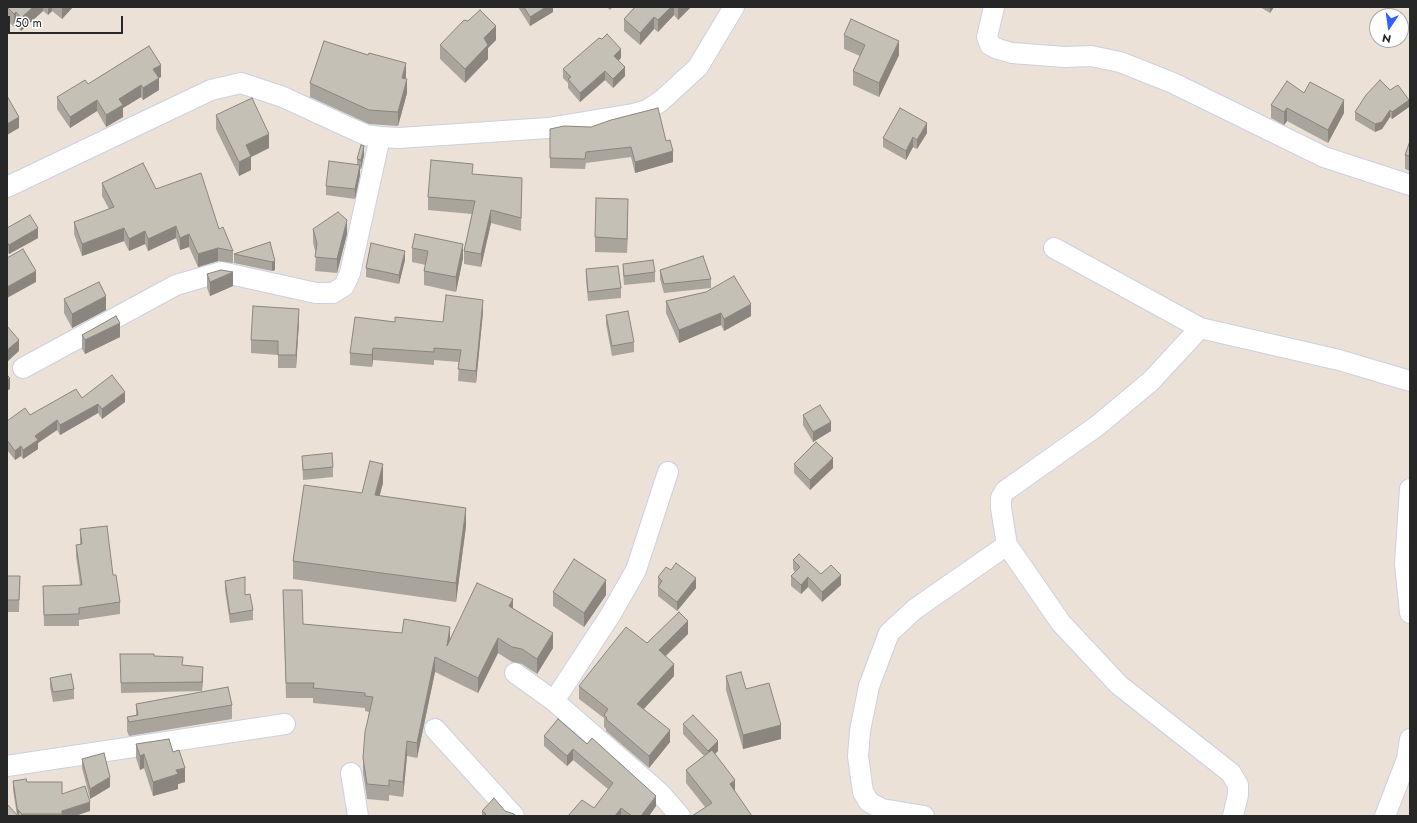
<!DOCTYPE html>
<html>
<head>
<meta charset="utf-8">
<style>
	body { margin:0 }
	#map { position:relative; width:1417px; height:823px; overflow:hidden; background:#ece1d6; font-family:Jost,sans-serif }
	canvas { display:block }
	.frame { position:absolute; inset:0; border:8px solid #272727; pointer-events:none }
	.north { position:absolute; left:1369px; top:8px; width:40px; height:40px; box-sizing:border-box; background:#fff; border:1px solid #a9a9a9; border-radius:50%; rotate:193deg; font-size:11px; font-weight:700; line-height:16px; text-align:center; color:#272727 }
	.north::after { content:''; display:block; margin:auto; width:14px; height:18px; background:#2f5fff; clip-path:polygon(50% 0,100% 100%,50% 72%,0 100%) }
	.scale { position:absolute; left:8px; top:16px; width:115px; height:18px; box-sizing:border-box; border:2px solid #272727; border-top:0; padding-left:5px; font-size:12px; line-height:14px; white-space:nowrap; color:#272727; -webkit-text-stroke:3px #fff; paint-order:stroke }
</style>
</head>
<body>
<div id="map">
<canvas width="1417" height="823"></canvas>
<div class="frame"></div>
<div class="north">N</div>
<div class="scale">50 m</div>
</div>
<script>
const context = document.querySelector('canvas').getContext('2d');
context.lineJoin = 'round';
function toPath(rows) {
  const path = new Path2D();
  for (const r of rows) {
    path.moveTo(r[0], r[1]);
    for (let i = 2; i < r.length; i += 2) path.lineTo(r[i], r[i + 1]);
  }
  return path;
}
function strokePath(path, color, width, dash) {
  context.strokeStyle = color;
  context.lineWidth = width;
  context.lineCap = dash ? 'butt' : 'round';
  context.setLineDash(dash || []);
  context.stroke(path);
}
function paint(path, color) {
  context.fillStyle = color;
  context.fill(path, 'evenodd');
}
const minor = toPath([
	[994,7,987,37,990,45,998,49,1012,53,1065,57,1091,56,1120,62,1173,83,1324,157,1410,185],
	[7,187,211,90,241,83,283,97,348,127,366,135,380,137,399,138,548,128,633,114,647,110,661,101,698,67,734,7],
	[1054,248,1200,328],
	[23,368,176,285,221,272,316,293,333,293,344,286,350,273,380,137],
	[1410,489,1405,564,1410,613],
	[515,673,554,701,660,793,680,816],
	[554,701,611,614,636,570,668,472],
	[435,729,514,816],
	[7,766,285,724],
	[351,773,358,816],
	[924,816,882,809,869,802,863,792,858,756,860,731,869,686,889,633,915,609,1007,545],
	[1233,816,1238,795,1238,785,1231,773,1119,685,1061,623,1007,545,1001,508,1001,498,1005,491,1097,426,1151,381,1200,328,1339,360,1410,381],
	[1385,816,1407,759,1410,739]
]);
const wall = toPath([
	[7,7,73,7,62,19,52,11,48,15,43,11,21,31,16,25,14,27,7,20],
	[518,7,553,7,553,12,530,26],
	[607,7,613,7,610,10],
	[635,7,691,7,678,20,674,15,658,32,654,29,640,45,624,31,624,19],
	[1260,7,1274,7,1270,13],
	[844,35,899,55,879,97,853,85,853,71,860,56,844,49],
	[496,40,488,48,488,59,465,83,440,59,440,45],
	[621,58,618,61,625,76,613,88,605,80,580,102,568,88,568,83,563,78,563,69],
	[161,77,159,78,159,90,143,100,141,97,123,108,123,117,106,127,97,111,70,128,57,109,57,97,88,84],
	[406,79,407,93,398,126,369,124,310,97,310,83,406,78],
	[1390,90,1409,107,1392,119,1390,117,1382,129,1375,132,1355,120,1355,112],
	[1304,93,1344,113,1328,143,1287,121,1284,125,1271,118,1271,105],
	[216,115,269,148,251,157,251,170,239,176,216,129],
	[550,129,666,141,673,162,635,173,631,157,586,163,585,169,550,168],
	[927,133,917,149,913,147,906,160,883,147,883,138],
	[1410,141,1410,171,1405,169,1405,155],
	[364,155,361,169,360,169,360,175,355,199,326,195,326,186,357,165,357,159],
	[473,174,522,178,521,231,491,223,481,267,464,264,464,251,472,214,428,210,428,197],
	[102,183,156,189,219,229,233,251,233,263,218,261,198,267,189,247,180,250,176,238,148,251,145,244,129,251,124,241,82,256,74,234,74,222,109,209,102,196],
	[628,213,627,253,595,252,595,237],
	[7,228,38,238,9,254,7,252],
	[313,229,347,234,337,273,315,271,316,254,313,243],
	[270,242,275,270,272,271,234,263,234,254],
	[412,248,463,258,456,292,424,285,424,271,426,265,412,262],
	[405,260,399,284,366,277,366,268],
	[623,264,655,272,655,282,624,285,623,273],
	[586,269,621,288,621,298,588,301,586,279],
	[660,270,711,279,711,288,664,293,660,279],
	[207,274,233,286,210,296,207,288],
	[706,292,751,316,724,331,721,325,679,343,666,313,666,301],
	[64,299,106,310,72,328,64,313],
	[483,312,476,383,458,381,459,362,434,360,434,365,373,360,372,367,350,365,350,353,395,322,443,322],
	[606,315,634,342,634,352,612,356,606,324],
	[299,322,296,368,278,368,278,355,251,353,251,340],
	[82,335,120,337,85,354,82,349],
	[82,398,125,402,102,419,98,413,60,435,57,430,38,443,38,449,23,459,21,456,15,460,7,450,7,421,30,415],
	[803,415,831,431,813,442,803,425],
	[302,456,333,467,333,477,303,480],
	[794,464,833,468,810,490,794,473],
	[383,483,379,496,466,526,456,602,293,579,293,561,362,493],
	[80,529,113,575,120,602,120,614,79,620,79,626,44,626,43,586,80,585,76,556,76,545,80,544],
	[793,560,821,574,841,585,822,602,808,587,801,594,791,586,791,576,795,572,793,569],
	[671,570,696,588,677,611,658,596,658,577],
	[7,576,20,576,19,612,7,612],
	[225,581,245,595,253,610,253,620,230,623,225,590],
	[283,590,303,624,450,640,513,608,553,648,537,674,522,664,512,662,498,653,478,693,435,672,417,758,407,756,403,797,389,795,389,801,367,799,363,773,363,758,369,712,365,711,365,708,313,703,313,698,286,698],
	[553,592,606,595,584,627,553,606],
	[688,634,666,656,674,676,644,709,670,742,649,768,606,731,606,729,604,727,604,718,579,699,579,686,647,643],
	[120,654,154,656,183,665,203,676,202,691,121,693],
	[726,676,746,689,781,739,743,749,726,690],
	[50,678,74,689,74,699,53,702,50,687],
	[136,704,232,705,232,719,129,736,127,731,127,717,136,715],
	[558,719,656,806,649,816,568,816,594,808,608,789,573,760,567,766,544,746,544,736],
	[683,724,718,751,715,754,735,791,705,807,686,783,686,770,704,756,683,734],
	[136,744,173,752,185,782,178,784,178,789,153,796,144,768,140,770,136,758],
	[82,759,110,787,90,799,82,768],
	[13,781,27,782,62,794,90,811,75,816,7,816,17,815,13,790],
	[482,811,505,811,516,816,482,816]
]);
const shadedWall = toPath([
	[33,7,43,7,43,11,21,31,21,18],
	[48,7,52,7,52,11,48,15],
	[62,7,73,7,62,19],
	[546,7,553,7,553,12,530,26,530,17],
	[671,7,674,7,674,15,658,32,658,20],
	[679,7,691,7,678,20,678,8],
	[1270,7,1274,7,1270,13],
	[16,12,16,25,14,27,14,14],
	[654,17,654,29,640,45,640,33],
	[496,26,496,40,488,48,488,59,465,83,465,69,484,38],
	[899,41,899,55,879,97,879,83],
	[621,49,621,58,614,65,614,56],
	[406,63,406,78,402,92,402,78],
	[161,65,161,77,153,81,153,69],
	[625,67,625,76,613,88,613,79],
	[605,71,605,80,580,102,580,93],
	[159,78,159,90,143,100,143,88],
	[407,79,407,93,398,126,398,112],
	[141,85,141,97,123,108,123,117,106,127,106,115,119,99],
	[97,100,97,111,70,128,70,117],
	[1344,100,1344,113,1328,143,1328,130],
	[1409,100,1409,107,1392,119,1392,112],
	[1287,108,1287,121,1284,125,1284,112],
	[1390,110,1390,117,1382,129,1375,132,1375,124],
	[19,117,19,128,7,135,7,124],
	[927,123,927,133,917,149,917,140],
	[269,134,269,148,251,157,251,170,239,176,239,162,246,145],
	[913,137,913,147,906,160,906,151],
	[364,146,364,155,361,169,361,160],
	[673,151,673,162,635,173,635,162],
	[360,165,360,175,355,199,355,189],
	[628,199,628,213,627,253,627,239],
	[491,210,491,223,481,267,481,254],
	[347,220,347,234,337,273,337,259],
	[176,226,176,238,148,251,148,239],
	[38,228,38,238,9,254,9,245],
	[124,228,124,241,82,256,82,244],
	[145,231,145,244,129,251,129,239],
	[189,234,189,247,180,250,180,238],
	[463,244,463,258,456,292,456,277],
	[218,248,218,261,198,267,198,254],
	[405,251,405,260,399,284,399,275],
	[275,261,275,270,272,271,272,262],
	[36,271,36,282,7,298,7,287],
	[233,272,233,286,210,296,210,282],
	[106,296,106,310,72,328,72,314],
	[483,300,483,312,476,383,476,371],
	[751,304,751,316,724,331,724,319],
	[299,309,299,322,296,368,296,355],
	[721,313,721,325,679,343,679,330],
	[120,323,120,337,85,354,85,340],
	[19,340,19,351,7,362,7,350],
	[373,348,373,360,372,367,372,355],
	[10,378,10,389,7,391,7,380],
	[125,392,125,402,102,419,102,409],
	[98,404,98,413,60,435,60,425],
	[57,420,57,430,38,443,38,449,23,459,23,450,35,436],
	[831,422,831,431,813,442,813,432],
	[21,446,21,456,15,460,15,451],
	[833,458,833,468,810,490,810,480],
	[383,464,383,483,375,514,375,495],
	[466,508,466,526,456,602,456,583],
	[841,575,841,585,822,602,822,592],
	[808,577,808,587,801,594,801,585],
	[696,578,696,588,677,611,677,602],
	[606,580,606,595,584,627,584,613],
	[513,599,513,614,509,606],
	[688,621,688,634,659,662,659,650],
	[450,627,450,642,447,646],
	[553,633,553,648,537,674,537,659],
	[498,638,498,653,478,693,478,678],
	[435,657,435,672,417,758,417,743],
	[674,664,674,676,637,716,637,704],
	[203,667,203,676,202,691,202,682],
	[781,725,781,739,743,749,743,735],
	[670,730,670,742,649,768,649,756],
	[407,741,407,756,403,797,403,782],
	[718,741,718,751,708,760,708,751],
	[573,749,573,760,567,766,567,756],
	[144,754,144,768,140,770,140,756],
	[185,768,185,782,178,784,178,789,153,796,153,782,176,770],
	[110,777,110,787,90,799,90,789],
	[735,780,735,792,730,784],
	[656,796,656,806,649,816,641,816],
	[90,802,90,811,75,816,62,816,62,811],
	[621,808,621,816,615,816]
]);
const building = toPath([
	[7,7,33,7,21,18,16,12,14,14,7,7],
	[524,7,546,7,530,17,524,7],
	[635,7,671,7,658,20,654,17,640,33,624,19,635,7],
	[480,10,496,26,484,38,488,45,465,69,440,45,464,20,468,21,480,10],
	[851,19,899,41,879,83,853,71,865,45,844,35,851,19],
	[607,34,621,49,614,56,625,67,613,79,605,71,580,93,568,79,571,77,563,69,599,38,602,39,607,34],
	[324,41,368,55,369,53,406,63,402,78,407,79,398,112,369,110,310,83,324,41],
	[149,46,161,65,153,69,159,78,143,88,141,85,119,99,123,105,106,115,97,100,70,117,57,97,85,80,88,84,149,46],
	[1380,80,1390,90,1398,85,1409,100,1392,112,1390,110,1382,122,1375,124,1355,112,1366,95,1380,80],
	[1287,81,1304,93,1310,82,1344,100,1328,130,1287,108,1284,112,1271,105,1287,81],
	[7,96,19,117,7,124,7,96],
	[252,98,269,134,246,145,251,156,239,162,216,115,252,98],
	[658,108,666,141,670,140,673,151,635,162,631,147,586,152,585,159,550,158,550,129,564,126,591,127,611,120,658,108],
	[900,108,927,123,917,140,913,137,906,151,883,138,900,108],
	[1410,141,1410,156,1405,155,1410,141],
	[361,145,364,146,361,160,357,159,361,145],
	[431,160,473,164,472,174,522,178,521,218,491,210,481,254,464,251,475,201,428,197,431,160],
	[329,161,360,165,355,189,326,186,329,161],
	[143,163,156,189,201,173,219,229,223,227,233,251,218,248,198,254,189,234,180,238,176,226,148,239,145,231,129,239,124,228,82,244,74,222,114,207,102,183,143,163],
	[596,198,628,199,627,239,595,237,596,198],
	[338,212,347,220,337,259,315,257,317,243,313,229,338,212],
	[30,215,38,228,9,245,7,242,7,228,30,215],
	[415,234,463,244,456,277,424,271,428,251,412,248,415,234],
	[270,242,275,261,272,262,234,254,270,242],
	[371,243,405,251,399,275,366,268,371,243],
	[23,249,36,271,7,287,7,258,23,249],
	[703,256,711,279,664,284,660,270,703,256],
	[653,260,655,272,624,276,623,264,653,260],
	[618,266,621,288,588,292,586,269,618,266],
	[221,270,233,272,210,282,207,274,221,270],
	[734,276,751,304,724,319,721,313,679,330,666,301,706,292,734,276],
	[99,282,106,296,72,314,64,299,99,282],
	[446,295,483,300,476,371,458,369,461,350,434,348,434,352,373,348,372,355,350,353,355,317,395,322,395,317,443,322,446,295],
	[253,306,299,309,296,355,278,355,278,341,251,340,253,306],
	[628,311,634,342,612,346,606,315,628,311],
	[116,316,120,323,85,340,82,335,116,316],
	[7,326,19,340,7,350,7,326],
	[7,375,10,378,7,380,7,375],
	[112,375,125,392,102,409,98,404,60,425,57,420,35,436,38,440,23,450,21,446,15,451,7,440,7,421,25,408,30,415,76,389,82,398,112,375],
	[820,405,831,422,813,432,803,415,820,405],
	[816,442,833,458,810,480,794,464,816,442],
	[332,453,333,467,303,470,302,456,332,453],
	[370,461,383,464,375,495,466,508,456,583,293,561,304,485,362,493,370,461],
	[107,526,113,575,116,575,120,602,79,608,79,614,44,615,43,586,82,585,76,545,82,544,80,529,107,526],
	[799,554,821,574,831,565,841,575,822,592,808,577,801,585,791,576,800,567,793,560,799,554],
	[574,559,606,580,584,613,553,592,574,559],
	[676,563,696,578,677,602,658,587,662,581,658,577,666,567,671,570,676,563],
	[7,576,20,576,19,600,7,600,7,576],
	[245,577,245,595,250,594,253,610,230,614,225,581,245,577],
	[477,583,513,599,509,606,553,633,537,659,522,649,512,647,498,638,478,678,435,657,417,743,407,741,403,782,389,780,389,786,367,784,363,758,365,732,373,697,365,696,365,693,313,688,314,683,286,683,283,590,302,590,303,624,402,633,404,619,450,627,447,646,477,583],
	[679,612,688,621,659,650,674,664,637,704,670,730,649,756,606,719,607,718,604,715,608,709,579,686,626,627,647,643,679,612],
	[120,654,154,654,154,656,183,657,182,665,203,667,202,682,121,683,120,654],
	[741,672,746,689,769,683,781,725,743,735,726,676,741,672],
	[71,674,74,689,53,692,50,678,71,674],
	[228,687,232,705,129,722,127,717,138,715,136,704,228,687],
	[693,715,718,741,708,751,683,724,693,715],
	[558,719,587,744,592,738,656,796,641,816,632,816,621,808,615,816,568,816,582,800,594,808,613,783,573,749,567,756,544,736,558,719],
	[169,739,173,752,179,750,185,768,176,770,178,774,153,782,144,754,140,756,136,744,169,739],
	[712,750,735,780,730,784,752,816,692,816,712,803,686,770,712,750],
	[104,753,110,777,90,789,82,759,104,753],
	[26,779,27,782,62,782,62,794,85,786,90,802,62,811,62,814,22,814,18,810,18,814,13,781,26,779],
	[494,798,505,811,514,814,516,816,484,816,486,814,482,811,494,798],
	[7,804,18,816,7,816,7,804],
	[18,810,23,816,19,816,18,810]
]);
strokePath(minor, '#cbd0e2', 22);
strokePath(minor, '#fff', 20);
paint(wall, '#a9a59d');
paint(shadedWall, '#8a867f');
paint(building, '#c5c0b6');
strokePath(building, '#8a867f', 1);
</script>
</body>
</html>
